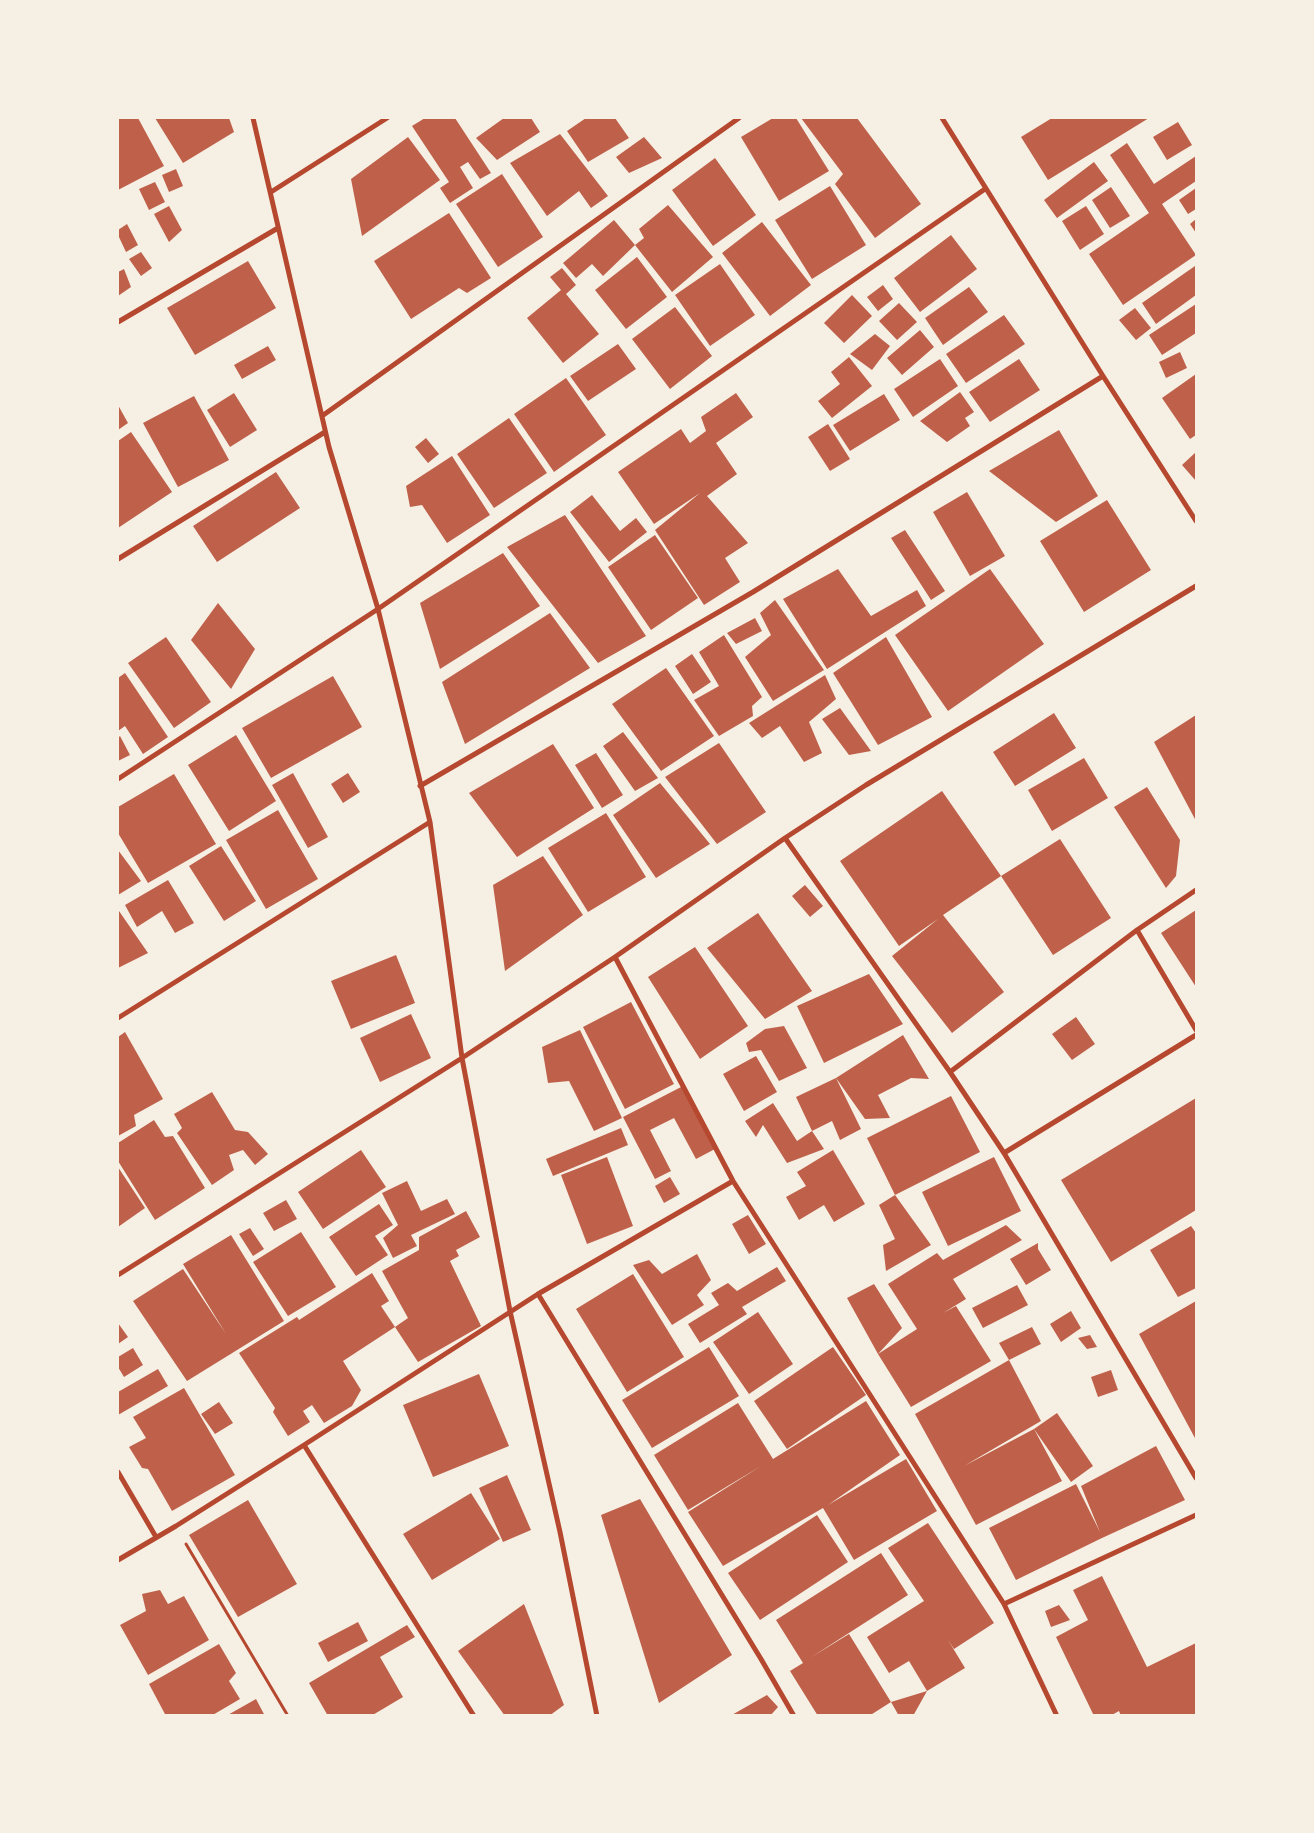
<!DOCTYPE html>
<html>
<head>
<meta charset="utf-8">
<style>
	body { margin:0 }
	#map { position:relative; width:1314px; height:1833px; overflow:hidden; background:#f6efe4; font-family:Figtree,sans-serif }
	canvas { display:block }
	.frame { position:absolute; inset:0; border:119px solid #f6efe4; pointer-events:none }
</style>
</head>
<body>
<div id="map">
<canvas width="1314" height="1833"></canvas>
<div class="frame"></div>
</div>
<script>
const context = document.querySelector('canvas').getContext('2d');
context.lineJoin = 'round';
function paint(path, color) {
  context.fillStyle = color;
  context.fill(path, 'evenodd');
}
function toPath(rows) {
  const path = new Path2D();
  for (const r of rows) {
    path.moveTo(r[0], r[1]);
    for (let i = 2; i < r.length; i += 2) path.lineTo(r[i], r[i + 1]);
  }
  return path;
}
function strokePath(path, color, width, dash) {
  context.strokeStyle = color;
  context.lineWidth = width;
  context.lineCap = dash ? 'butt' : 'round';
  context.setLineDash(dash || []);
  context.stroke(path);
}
const building = toPath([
	[118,118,138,118,164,166,118,190],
	[155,118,229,118,234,132,183,163],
	[425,118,455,118,491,173,480,179,468,162,460,167,473,188,450,203,440,188,449,182,412,126],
	[504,118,531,118,540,132,497,160,476,138],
	[586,118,615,118,629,138,588,162,567,131],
	[773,118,796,118,829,171,779,201,741,137],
	[801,118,857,118,921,204,875,238,835,184,843,174],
	[1052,118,1149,118,1048,180,1021,137],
	[1178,122,1192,145,1167,160,1153,137],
	[560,134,608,196,591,208,579,191,547,216,510,163],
	[408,137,440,180,362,236,351,179],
	[644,137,662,158,629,173,616,157],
	[1127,143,1154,184,1196,156,1196,181,1162,204,1196,255,1123,305,1089,254,1149,213,1110,155],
	[715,158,756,215,713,246,672,190],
	[1094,162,1108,181,1057,218,1044,200],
	[176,169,183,186,169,192,162,175],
	[502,174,543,237,498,267,456,204],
	[155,182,165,202,149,210,139,189],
	[830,186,866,245,812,279,775,220],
	[1111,187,1130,216,1110,228,1092,200],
	[1196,188,1196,209,1188,214,1179,200],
	[668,205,713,257,672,292,635,245,603,276,592,264,576,278,563,263,614,220,635,245,644,238,639,229],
	[169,206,182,230,169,242,154,214],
	[1086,206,1104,234,1080,250,1062,221],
	[449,213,491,278,467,293,459,288,411,319,374,261],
	[1196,219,1196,233,1190,224],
	[762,222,811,285,770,316,722,253],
	[127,224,138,245,126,252,118,235,118,230],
	[951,235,977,269,920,312,894,278],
	[141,252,152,268,141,276,129,259],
	[637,257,667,297,626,329,595,290],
	[248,261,276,308,195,355,167,308],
	[720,264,755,315,710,346,675,295],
	[1195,266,1196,295,1156,324,1142,303],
	[562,268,576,285,566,294,599,334,563,363,527,318,561,290,550,277],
	[124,269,131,287,118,296,118,272],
	[883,285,893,299,878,311,867,297],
	[969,287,988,312,943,345,925,318],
	[852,295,872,316,844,343,824,323],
	[899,303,917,322,897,340,879,321],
	[1196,304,1196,333,1162,355,1149,335],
	[675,307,712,356,670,389,632,339],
	[1135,308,1151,328,1136,340,1119,320],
	[1004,315,1025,344,966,383,946,354],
	[920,330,934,347,902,375,887,358],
	[875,334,890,346,872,370,850,354],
	[618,344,636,369,588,401,570,376],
	[268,346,276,360,242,379,234,365],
	[1180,352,1187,368,1166,378,1159,362],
	[849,357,872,386,832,418,818,401,840,384,831,372],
	[940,359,958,386,913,417,894,389],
	[1019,359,1040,390,990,422,969,392],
	[1196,374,1196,435,1190,439,1162,398],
	[566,378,606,435,554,472,514,414],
	[960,392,974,412,965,418,970,426,947,442,920,421],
	[234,393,257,430,230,447,207,410],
	[736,393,753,417,716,443,737,474,707,496,748,543,725,558,740,582,704,605,655,530,700,493,654,524,618,472,681,429,690,443,706,431,701,417],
	[884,394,900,420,850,451,833,425],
	[194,396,229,460,178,487,143,423],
	[118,405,128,423,118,430],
	[509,418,547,473,494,508,457,454],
	[828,424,850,459,830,471,808,437],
	[1059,430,1098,496,1056,522,989,471],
	[131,432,172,492,118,528,118,441],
	[426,438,439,454,428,463,415,447],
	[1196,452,1196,481,1182,465],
	[452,456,490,515,447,543,422,505,410,507,406,486],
	[276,472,300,508,217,562,193,526],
	[967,492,1005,556,970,576,933,512],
	[592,495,620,531,636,518,647,532,609,562,570,512],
	[1107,500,1151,570,1084,612,1040,541],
	[565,515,646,636,598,663,507,547],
	[905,530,945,591,931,600,891,538],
	[655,535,698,598,651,630,608,567],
	[503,553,540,606,440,669,420,603],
	[838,569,871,616,917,590,926,606,827,669,783,599],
	[990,569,1044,644,948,711,895,635],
	[775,600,824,670,773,701,745,657,771,635,760,613],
	[218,603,255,649,231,689,191,640],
	[550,613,590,668,465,744,442,682],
	[755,618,762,631,736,644,727,633],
	[724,635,762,697,752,706,753,716,719,736,694,700,719,686,699,652],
	[166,637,211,702,174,728,128,663],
	[886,637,932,717,878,745,833,673],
	[692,654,711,682,693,694,675,666],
	[666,668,714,736,661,771,612,704],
	[125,673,168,737,143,754,125,726,118,731,118,678],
	[825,675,836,699,809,722,822,753,804,762,780,726,762,738,749,723],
	[333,676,362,727,271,778,242,728],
	[840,708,871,751,849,755,822,719],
	[1054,713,1076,748,1015,786,993,752],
	[1196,715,1196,821,1154,742],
	[623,732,658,778,635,791,603,746],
	[236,735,276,801,229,831,188,765],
	[120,736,130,755,118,761,118,738],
	[719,743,766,812,717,844,665,777],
	[553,744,594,808,517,857,469,793],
	[596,753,623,795,602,808,575,765],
	[1084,758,1108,798,1052,831,1028,790],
	[293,773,328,837,308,848,272,785],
	[348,773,360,792,343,803,331,784],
	[174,774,216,844,148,883,118,833,118,807],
	[660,783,710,844,656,878,613,815],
	[1147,787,1180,840,1176,876,1166,888,1114,807],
	[942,791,1001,876,1060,839,1111,918,1053,955,1001,876,943,915,1004,992,952,1033,892,956,938,919,899,946,840,861],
	[278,810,318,879,266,909,226,840],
	[606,813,646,877,588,912,548,848],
	[221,846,256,901,224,921,189,866],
	[118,850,141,881,118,895],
	[543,856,583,915,505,971,493,885],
	[168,880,194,923,175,933,162,911,137,927,125,905],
	[805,885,823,906,810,917,792,896],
	[1196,910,1196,987,1161,933],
	[119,911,148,953,118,968,118,912],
	[758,913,812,991,765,1019,707,948],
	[695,947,748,1026,700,1059,648,977],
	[396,955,415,1003,351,1029,331,981],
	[869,974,903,1024,824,1063,797,1006],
	[631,1002,674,1084,625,1109,583,1027],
	[411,1014,431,1058,380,1082,360,1038],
	[1076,1017,1095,1044,1072,1060,1052,1034],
	[784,1026,807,1068,779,1081,761,1050,749,1052,746,1043,765,1029],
	[580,1030,622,1118,594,1131,569,1081,548,1083,542,1047],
	[125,1032,163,1099,134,1115,136,1126,118,1136,118,1037],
	[903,1035,929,1079,911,1078,878,1095,890,1118,865,1119,836,1078,861,1129,840,1140,832,1121,812,1131,796,1097,836,1078],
	[756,1056,777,1092,744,1111,723,1074],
	[683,1086,715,1149,696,1159,674,1118,650,1130,671,1171,655,1179,623,1117],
	[212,1092,235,1130,248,1132,268,1154,255,1165,243,1150,229,1155,234,1170,212,1185,177,1133,182,1128,174,1114],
	[951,1096,980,1152,895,1195,867,1138],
	[1196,1098,1196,1210,1111,1262,1061,1180],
	[773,1103,797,1141,812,1131,824,1149,787,1163,763,1125,756,1137,745,1121],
	[154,1120,165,1137,173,1136,205,1188,155,1220,118,1161,118,1143],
	[621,1128,628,1145,553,1176,546,1159],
	[361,1150,386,1187,323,1229,298,1192],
	[833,1150,865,1204,834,1222,824,1205,799,1220,786,1197,806,1186,797,1172],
	[607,1157,633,1226,587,1244,561,1175],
	[994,1157,1021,1211,948,1246,922,1192],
	[118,1167,145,1208,118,1227],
	[670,1177,680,1194,664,1203,655,1186],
	[407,1181,421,1211,447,1199,455,1214,411,1235,417,1246,393,1258,383,1238,398,1225,382,1193],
	[895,1195,931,1245,886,1271,883,1245,895,1239,879,1205],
	[286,1200,297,1219,274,1231,263,1213],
	[379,1204,393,1225,375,1236,388,1255,356,1276,329,1237],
	[466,1211,480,1237,456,1250,459,1256,450,1261,481,1326,418,1362,395,1327,343,1361,361,1390,352,1406,324,1423,312,1405,303,1411,310,1422,288,1436,273,1412,275,1408,239,1353,297,1317,299,1320,372,1273,389,1301,381,1306,395,1327,408,1318,382,1271,419,1250,419,1237],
	[748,1215,766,1244,749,1254,732,1224],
	[1006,1225,1022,1240,953,1279,966,1299,943,1313,956,1306,991,1361,911,1407,878,1354,847,1298,874,1284,902,1328,878,1354,917,1329,888,1284,937,1253,943,1260],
	[1191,1226,1196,1233,1196,1288,1178,1297,1150,1250],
	[250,1228,264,1249,253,1256,239,1234],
	[301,1232,336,1287,288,1316,253,1262],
	[231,1235,284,1321,187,1381,133,1301,183,1269,226,1334,183,1264],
	[1038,1243,1038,1249,1051,1270,1026,1285,1010,1259],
	[697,1254,711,1280,697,1295,704,1305,672,1325,633,1265,649,1260,662,1274],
	[777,1267,786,1281,742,1307,747,1314,700,1343,688,1324,719,1305,711,1293,728,1283,737,1291],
	[633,1274,684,1357,627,1392,576,1309],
	[1017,1285,1028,1305,983,1328,972,1308],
	[1196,1301,1196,1440,1139,1334],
	[1071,1311,1081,1328,1061,1342,1050,1324],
	[758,1312,793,1364,749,1394,713,1342],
	[118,1323,128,1337,118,1344],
	[1032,1327,1041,1344,1009,1360,999,1343],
	[1090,1335,1097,1347,1087,1349,1078,1338],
	[709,1347,739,1396,652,1448,622,1400],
	[833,1347,866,1395,787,1449,754,1401],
	[133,1348,143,1365,124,1377,118,1367,118,1357],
	[1009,1360,1041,1421,964,1466,1034,1429,1057,1413,1093,1466,1071,1482,1034,1429,1062,1481,976,1525,915,1414],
	[158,1369,168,1386,118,1415,118,1392],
	[1111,1370,1118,1390,1098,1397,1091,1377],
	[479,1374,509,1446,433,1477,403,1405],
	[184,1388,235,1475,172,1511,148,1469,142,1468,129,1447,146,1438,133,1417],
	[866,1401,900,1455,828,1505,906,1459,937,1511,854,1560,823,1508,723,1566,688,1512,761,1466,688,1510,654,1455,738,1403,773,1459],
	[219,1402,233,1423,215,1434,201,1414],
	[1156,1446,1185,1500,1102,1538,1016,1580,989,1528,1076,1484,1100,1532,1081,1486],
	[507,1475,531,1530,503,1542,479,1488],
	[471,1493,500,1539,432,1580,403,1534],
	[640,1499,732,1655,659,1703,601,1515],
	[248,1500,297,1584,238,1617,189,1535],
	[817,1515,848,1562,760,1620,728,1573],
	[928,1523,994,1623,954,1649,948,1640,965,1668,927,1691,909,1661,889,1673,867,1637,924,1601,888,1548],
	[881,1553,908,1595,810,1658,849,1634,891,1702,927,1691,913,1716,899,1716,891,1702,869,1716,818,1716,790,1671,803,1663,776,1620],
	[1102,1576,1147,1667,1196,1643,1196,1716,1121,1716,1119,1711,1110,1716,1094,1716,1056,1637,1088,1620,1073,1590],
	[160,1590,168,1604,184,1596,209,1640,148,1675,120,1625,146,1611,142,1594],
	[524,1604,564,1705,549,1716,505,1716,458,1651],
	[1059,1605,1070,1620,1051,1627,1045,1611],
	[358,1622,368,1641,328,1662,318,1643],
	[407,1625,415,1637,380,1657,403,1697,371,1716,328,1716,309,1683],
	[219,1644,236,1673,229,1681,240,1699,211,1716,166,1716,149,1684],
	[767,1695,778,1707,770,1716,730,1716],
	[256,1699,265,1716,226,1716]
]);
const path = toPath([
	[186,1544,288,1716]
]);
const minor = toPath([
	[253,118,329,447,378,609,430,822,462,1058,510,1311,560,1532,597,1716],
	[942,118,1103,376,1196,521],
	[271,192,387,118],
	[118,322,278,228],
	[322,416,739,118],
	[118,559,325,432],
	[118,779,378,609,985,189],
	[420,786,753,592,1103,376],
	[785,838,950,1072,1004,1153,1196,1478],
	[1137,930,1196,1030],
	[615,957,733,1181,1004,1604,1057,1716],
	[118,1018,430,822],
	[950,1072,1137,930,1196,890],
	[1004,1153,1196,1035],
	[118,1275,462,1058,615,957,785,838,866,785,1196,586],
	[538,1294,761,1659,794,1716],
	[304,1445,474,1716],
	[118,1472,156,1537],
	[118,1560,176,1526,304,1445,538,1294,733,1181],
	[1004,1604,1196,1515]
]);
paint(building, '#bf614a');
strokePath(path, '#b5482f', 3);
strokePath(minor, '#b5482f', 5);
</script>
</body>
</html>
